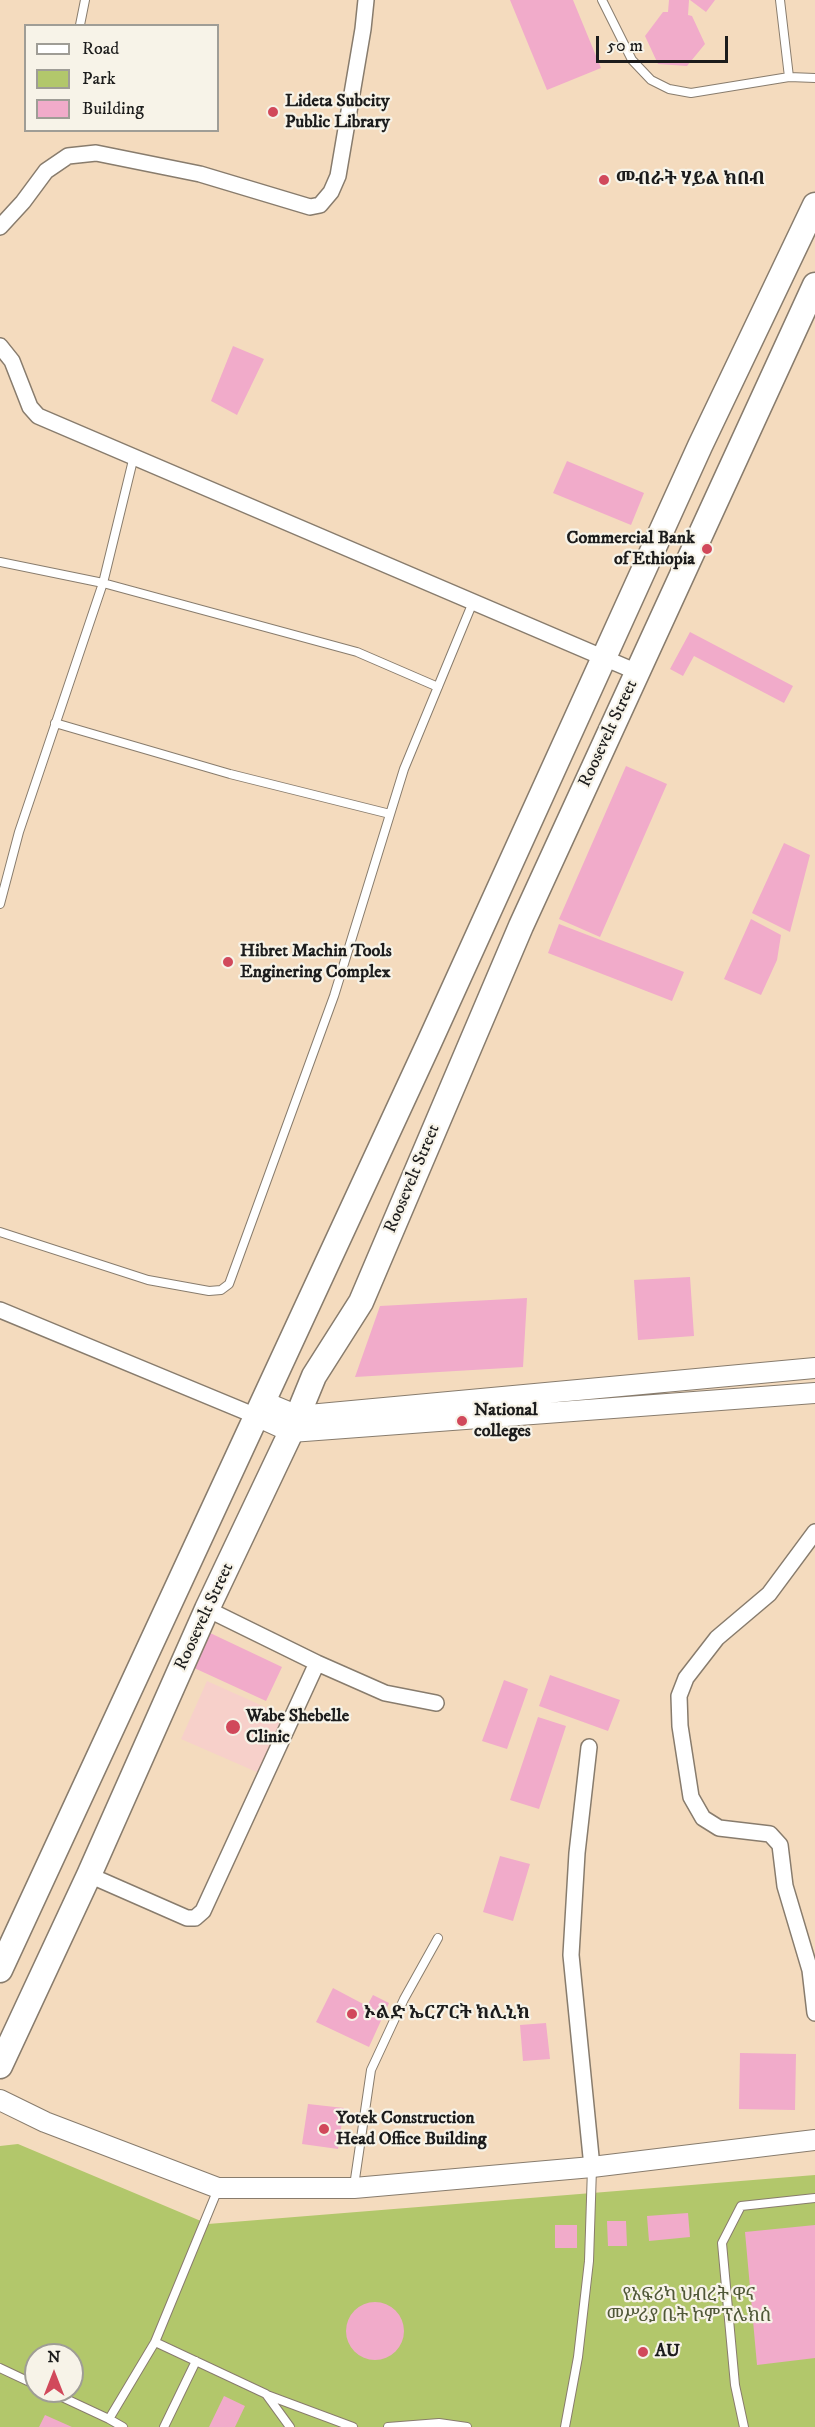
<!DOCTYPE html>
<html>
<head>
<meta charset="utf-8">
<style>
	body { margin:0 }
	#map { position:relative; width:815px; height:2427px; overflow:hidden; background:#f4dbbe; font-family:"IM FELL DW Pica",serif }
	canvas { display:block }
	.legend { position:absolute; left:24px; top:24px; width:195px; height:108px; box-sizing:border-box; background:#f7f3e8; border:2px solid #9f9d96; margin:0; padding:8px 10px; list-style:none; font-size:18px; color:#1c1c1c }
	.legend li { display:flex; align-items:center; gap:12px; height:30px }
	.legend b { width:30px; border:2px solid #9f9d96 }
	.north { position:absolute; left:24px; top:2343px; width:60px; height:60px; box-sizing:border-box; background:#f7f3e8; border:2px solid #9f9d96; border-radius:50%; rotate:0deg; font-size:16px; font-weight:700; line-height:24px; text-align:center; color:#1c1c1c }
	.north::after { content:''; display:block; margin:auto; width:21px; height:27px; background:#d1495b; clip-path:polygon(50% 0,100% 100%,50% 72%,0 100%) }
	.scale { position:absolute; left:596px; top:36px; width:132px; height:27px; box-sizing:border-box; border:3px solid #1c1c1c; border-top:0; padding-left:8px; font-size:18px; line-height:21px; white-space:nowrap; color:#1c1c1c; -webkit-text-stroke:4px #f7f3e8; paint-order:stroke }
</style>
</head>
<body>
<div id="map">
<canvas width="815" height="2427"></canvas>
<ul class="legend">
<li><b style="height:8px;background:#fff"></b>Road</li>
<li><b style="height:16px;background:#b2c76b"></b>Park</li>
<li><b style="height:16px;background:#f1abca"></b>Building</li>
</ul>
<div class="north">N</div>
<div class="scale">50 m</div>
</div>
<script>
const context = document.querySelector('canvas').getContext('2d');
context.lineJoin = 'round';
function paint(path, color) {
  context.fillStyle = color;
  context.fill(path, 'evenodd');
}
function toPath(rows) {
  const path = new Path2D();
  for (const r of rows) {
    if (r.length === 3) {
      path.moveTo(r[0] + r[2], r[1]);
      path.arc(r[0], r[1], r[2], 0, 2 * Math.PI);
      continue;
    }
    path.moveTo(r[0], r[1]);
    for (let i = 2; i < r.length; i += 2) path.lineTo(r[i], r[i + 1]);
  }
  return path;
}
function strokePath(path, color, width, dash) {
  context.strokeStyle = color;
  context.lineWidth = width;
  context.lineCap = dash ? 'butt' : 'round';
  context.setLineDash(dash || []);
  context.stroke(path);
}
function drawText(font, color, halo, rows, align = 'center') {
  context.font = font + ' "IM FELL DW Pica","Noto Serif Ethiopic",serif';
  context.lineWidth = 4.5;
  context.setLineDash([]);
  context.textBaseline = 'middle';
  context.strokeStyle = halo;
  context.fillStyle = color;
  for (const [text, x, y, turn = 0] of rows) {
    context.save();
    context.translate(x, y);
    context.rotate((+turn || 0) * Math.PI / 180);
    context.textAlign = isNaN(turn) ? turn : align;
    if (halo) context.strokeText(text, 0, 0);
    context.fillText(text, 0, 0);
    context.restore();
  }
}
const built = toPath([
	[207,1681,285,1716,259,1773,181,1739]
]);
const green = toPath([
	[18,2144,208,2224,815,2175,815,2427,0,2427,0,2146],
	[36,2355,72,2355,72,2391,36,2391]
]);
const building = toPath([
	[510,0,573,0,601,68,547,90],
	[669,0,689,0,688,15,692,16,705,44,687,66,658,64,645,36,663,12,668,12],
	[690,0,715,0,706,12],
	[233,346,264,359,237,415,211,401],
	[567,461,644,493,631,525,553,493],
	[690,632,793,686,784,703,694,656,683,676,670,669],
	[626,766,667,784,600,937,559,919],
	[784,843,810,855,790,932,752,913],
	[751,919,781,935,777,960,761,995,724,979],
	[559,924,684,972,672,1001,548,953],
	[690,1277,694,1336,638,1340,634,1280],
	[527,1298,523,1367,355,1377,380,1306],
	[208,1632,282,1667,266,1701,192,1667],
	[550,1675,620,1700,608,1731,539,1706],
	[504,1680,528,1689,507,1749,482,1741],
	[538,1717,566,1726,539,1809,510,1800],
	[500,1856,530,1864,513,1921,483,1912],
	[333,1988,367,2006,373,1995,389,2003,369,2047,316,2022],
	[546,2023,550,2059,523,2061,520,2025],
	[740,2053,796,2054,795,2110,739,2109],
	[308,2104,344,2108,338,2149,302,2144],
	[688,2213,690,2237,649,2241,647,2216],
	[607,2221,626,2221,627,2246,608,2246],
	[555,2225,577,2225,577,2248,555,2248],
	[815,2225,815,2358,757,2365,745,2232],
	[375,2331,29],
	[224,2396,245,2406,235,2427,209,2427],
	[45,2415,72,2427,39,2427]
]);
const service = toPath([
	[602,0,632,60,651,80,669,89,691,93,789,77,815,78],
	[780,0,789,77],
	[80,25,85,0],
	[0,562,103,583,357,652,438,687],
	[55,723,230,774,390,814],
	[0,904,19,832,103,583,134,456],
	[0,1232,148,1280,209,1291,221,1290,229,1284,334,996,404,769,473,602],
	[354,2186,371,2070,404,1999,438,1938],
	[155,2342,266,2394,290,2427],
	[0,2368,36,2385],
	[49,2391,109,2419,155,2342,218,2189],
	[267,2395,353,2427],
	[109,2419,123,2427],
	[164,2427,196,2361],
	[388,2427,439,2423,467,2427],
	[565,2427,578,2357,589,2261,592,2168],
	[744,2427,735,2385,722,2243,741,2206,815,2198]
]);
const minor = toPath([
	[0,227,23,202,46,171,68,156,96,153,200,174,310,207,320,205,331,192,338,176,363,29,366,0],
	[0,346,12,361,30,407,38,416,637,672],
	[0,1310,256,1416],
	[815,1532,769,1594,717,1638,686,1678,679,1696,680,1726,691,1797,703,1818,719,1828,770,1834,780,1845,785,1886,810,1970,815,2013],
	[207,1609,317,1663,385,1693,436,1703],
	[589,1747,577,1853,571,1955,592,2167],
	[89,1875,187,1918,195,1918,203,1911,317,1663]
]);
const tertiary = toPath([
	[262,1401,298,1416,815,1368],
	[256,1416,291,1432,815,1393],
	[0,2100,45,2122,218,2188,354,2188,592,2167,815,2140]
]);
const primary = toPath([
	[0,1970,429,1043,700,446,815,205],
	[0,2066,89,1875,207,1609,291,1432,314,1376,361,1302,521,926,815,285]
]);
const markers = [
	[273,112,6,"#d1495b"],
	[604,180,6,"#d1495b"],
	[707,549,6,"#d1495b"],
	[228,962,6,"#d1495b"],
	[462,1421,6,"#d1495b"],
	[233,1727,8,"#d1495b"],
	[352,2014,6,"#d1495b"],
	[324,2129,6,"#d1495b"],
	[643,2352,6,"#d1495b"]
];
const poiNames = [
	["Lideta Subcity",285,102],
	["Public Library",285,123],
	["መብራት ሃይል ክበብ",616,180],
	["Commercial Bank",695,539,"right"],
	["of Ethiopia",695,560,"right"],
	["Hibret Machin Tools",240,952],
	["Enginering Complex",240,973],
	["National",474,1411],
	["colleges",474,1432],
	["Wabe Shebelle",246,1717],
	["Clinic",246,1738],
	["ኦልድ ኤርፖርት ክሊኒክ",364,2014],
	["Yotek Construction",336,2119],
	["Head Office Building",336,2140],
	["AU",655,2352]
];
const streetNames = [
	["Roosevelt Street",609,734,-65],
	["Roosevelt Street",413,1179,-67],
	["Roosevelt Street",205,1617,-65]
];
const parkNames = [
	["የአፍሪካ ህብረት ዋና",689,2296],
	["መሥሪያ ቤት ኮምፕሌክስ",689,2317]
];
paint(built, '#f7d0ca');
paint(green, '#b2c76b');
paint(building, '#f1abca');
strokePath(service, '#887c6d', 10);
strokePath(minor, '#887c6d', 18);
strokePath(tertiary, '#887c6d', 22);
strokePath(primary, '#887c6d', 27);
strokePath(service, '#fff', 8);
strokePath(minor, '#fff', 15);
strokePath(tertiary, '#fff', 20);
strokePath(primary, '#fff', 24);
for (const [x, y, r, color] of markers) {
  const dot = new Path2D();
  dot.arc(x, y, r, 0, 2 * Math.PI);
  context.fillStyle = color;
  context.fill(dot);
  strokePath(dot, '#f7f3e8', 2);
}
drawText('bold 18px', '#1c1c1c', '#f7f3e8', poiNames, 'left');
drawText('18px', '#1c1c1c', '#f7f3e8', streetNames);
drawText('18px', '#505838', '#f7f3e8', parkNames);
</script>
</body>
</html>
